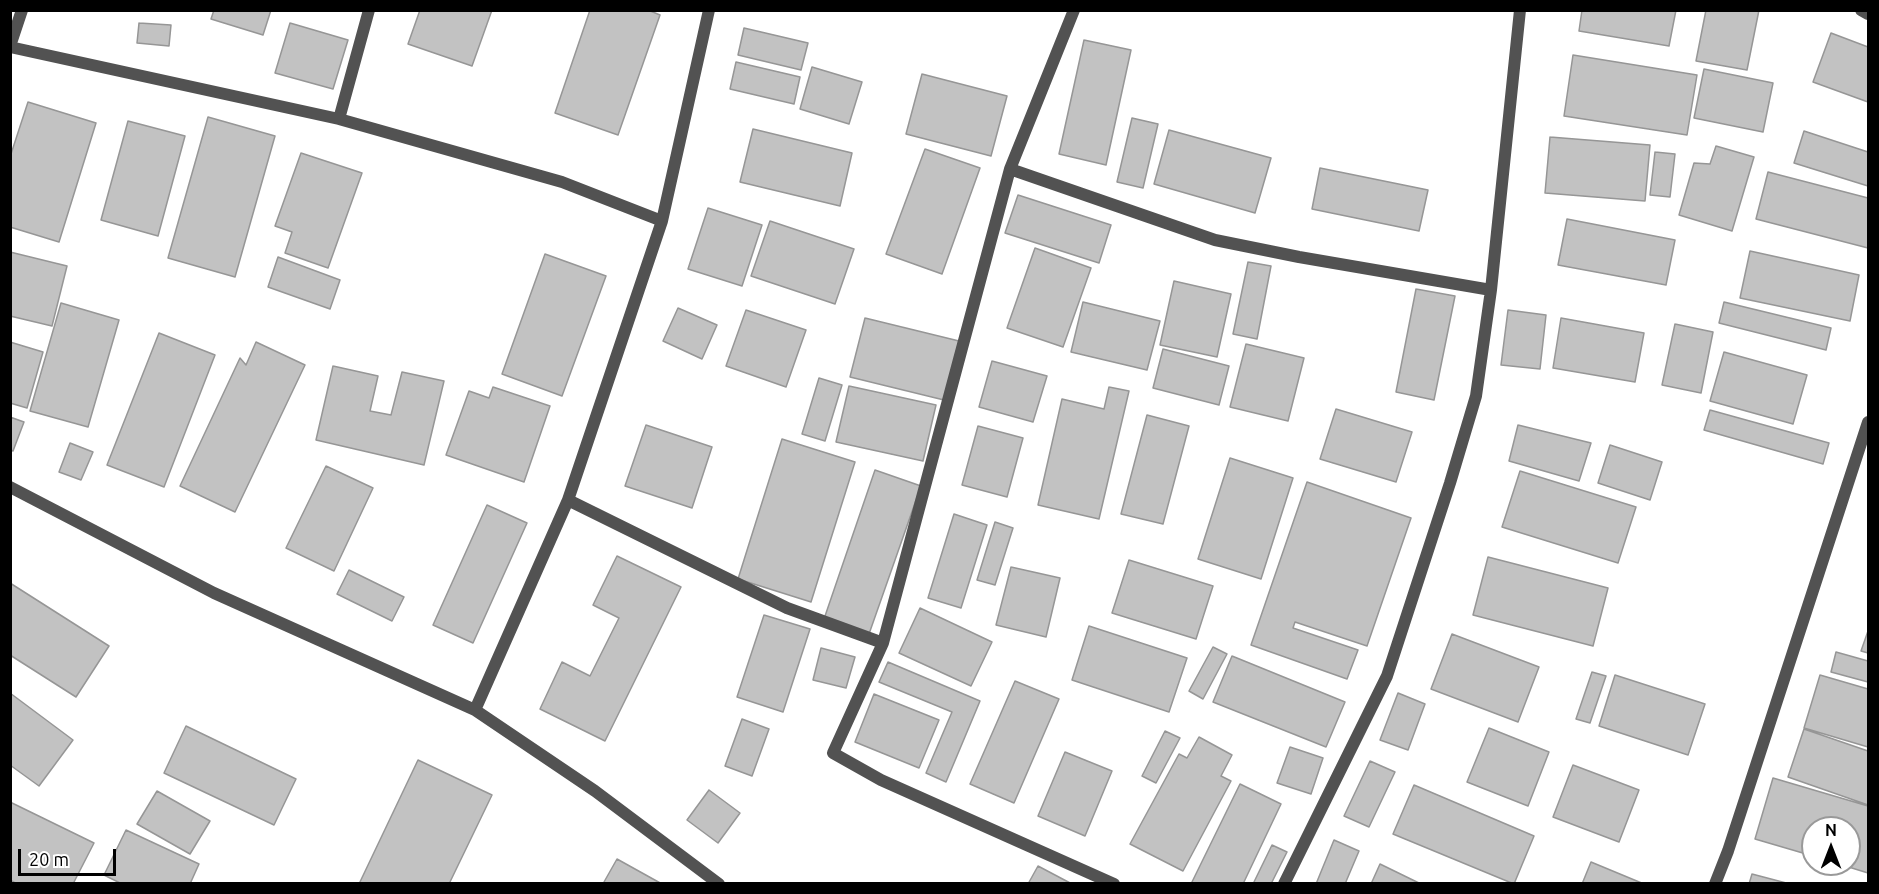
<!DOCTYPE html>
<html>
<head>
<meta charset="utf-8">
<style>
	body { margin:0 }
	#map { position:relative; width:1879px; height:894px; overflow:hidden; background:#fff; font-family:Ubuntu,sans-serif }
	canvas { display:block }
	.frame { position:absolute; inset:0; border:12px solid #000; pointer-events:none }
	.north { position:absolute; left:1801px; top:816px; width:60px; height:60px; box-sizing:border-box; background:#fff; border:2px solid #999; border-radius:50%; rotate:0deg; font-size:16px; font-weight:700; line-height:24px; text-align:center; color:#000 }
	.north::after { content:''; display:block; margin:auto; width:21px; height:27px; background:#000; clip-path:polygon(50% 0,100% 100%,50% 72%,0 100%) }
	.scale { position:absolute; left:18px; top:849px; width:98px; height:27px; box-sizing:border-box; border:3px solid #000; border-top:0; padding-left:8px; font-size:18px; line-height:21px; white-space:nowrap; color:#000; -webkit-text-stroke:4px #fff; paint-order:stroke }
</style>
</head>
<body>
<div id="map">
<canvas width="1879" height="894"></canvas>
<div class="frame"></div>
<div class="north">N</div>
<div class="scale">20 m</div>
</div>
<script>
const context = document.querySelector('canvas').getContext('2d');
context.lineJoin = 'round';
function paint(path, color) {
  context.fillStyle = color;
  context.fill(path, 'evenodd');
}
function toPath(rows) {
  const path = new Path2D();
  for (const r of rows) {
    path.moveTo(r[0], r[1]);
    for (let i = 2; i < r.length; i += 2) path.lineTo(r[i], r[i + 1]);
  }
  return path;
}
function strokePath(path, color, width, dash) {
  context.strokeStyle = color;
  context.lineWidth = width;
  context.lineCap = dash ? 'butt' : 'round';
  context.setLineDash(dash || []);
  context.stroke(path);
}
const building = toPath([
	[214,10,271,10,263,35,211,19,214,10],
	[420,10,492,10,472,66,408,44,420,10],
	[590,10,648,10,660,15,618,135,555,113,590,10],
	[1582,10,1676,10,1669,46,1579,31,1582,10],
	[1706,10,1759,10,1747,70,1696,61,1706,10],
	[139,23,171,25,169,46,137,43,139,23],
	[290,23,348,40,333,89,275,73,290,23],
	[744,28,808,43,801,70,738,55,744,28],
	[1831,33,1868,47,1868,102,1813,82,1831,33],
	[1084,40,1131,50,1106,165,1059,154,1084,40],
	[1573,55,1697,75,1687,135,1564,116,1573,55],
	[736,62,800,77,794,104,730,89,736,62],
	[812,67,862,82,849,124,800,109,812,67],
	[1704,69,1773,83,1763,132,1694,118,1704,69],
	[922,74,1007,96,991,156,906,134,922,74],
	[28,102,96,123,59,242,10,227,10,157,28,102],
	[208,117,275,136,235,277,168,258,208,117],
	[1132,118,1158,124,1143,188,1117,182,1132,118],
	[128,121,185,136,158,236,101,220,128,121],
	[753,129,852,153,840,206,740,182,753,129],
	[1169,130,1271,158,1255,213,1154,184,1169,130],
	[1804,131,1868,152,1868,186,1794,163,1804,131],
	[1550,137,1650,145,1645,201,1545,193,1550,137],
	[1716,146,1754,157,1732,231,1679,215,1694,163,1710,164,1716,146],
	[925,149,980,168,942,274,886,254,925,149],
	[1655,152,1675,154,1670,197,1650,195,1655,152],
	[301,153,362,173,328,268,285,253,292,232,275,226,301,153],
	[1320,168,1428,190,1419,231,1312,209,1320,168],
	[1768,172,1868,198,1868,248,1756,219,1768,172],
	[1018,195,1111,225,1099,263,1005,233,1018,195],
	[708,208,762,225,742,286,688,269,708,208],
	[1567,219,1675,240,1666,285,1558,265,1567,219],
	[770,221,854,249,835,304,751,276,770,221],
	[1035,248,1091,268,1063,347,1007,328,1035,248],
	[1750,251,1859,275,1850,321,1740,298,1750,251],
	[10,252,67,266,52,326,10,316,10,252],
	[545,254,606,276,562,396,502,374,545,254],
	[278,257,340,280,330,309,268,287,278,257],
	[1248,262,1271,266,1257,339,1233,334,1248,262],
	[1174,281,1231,294,1217,357,1160,345,1174,281],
	[1416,289,1455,296,1434,400,1396,392,1416,289],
	[1083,302,1160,321,1147,370,1071,352,1083,302],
	[1724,302,1831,328,1826,350,1719,323,1724,302],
	[61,303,119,320,88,427,30,411,61,303],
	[678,308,717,325,702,359,663,341,678,308],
	[746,310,806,330,786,387,726,366,746,310],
	[1508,310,1546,315,1540,369,1501,365,1508,310],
	[865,318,959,341,944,400,850,377,865,318],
	[1561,318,1644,333,1635,382,1553,368,1561,318],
	[1675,324,1713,332,1701,393,1662,385,1675,324],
	[159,333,215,355,164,487,107,465,159,333],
	[10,342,43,352,27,408,10,403,10,342],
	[256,342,305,365,235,512,180,486,240,358,246,365,256,342],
	[1246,344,1304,358,1288,421,1230,407,1246,344],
	[1163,349,1229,366,1219,405,1153,388,1163,349],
	[1724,352,1807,375,1793,424,1710,401,1724,352],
	[992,361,1047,376,1033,422,979,407,992,361],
	[333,366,378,376,370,411,391,415,402,372,444,381,424,465,316,440,333,366],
	[819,378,842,385,825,441,802,434,819,378],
	[849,386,936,405,923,461,836,442,849,386],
	[493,387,550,406,524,482,446,455,469,391,489,398,493,387],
	[1109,387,1129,391,1099,519,1038,505,1062,399,1104,409,1109,387],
	[1336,409,1412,432,1396,482,1320,459,1336,409],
	[1710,410,1829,443,1823,464,1704,430,1710,410],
	[1147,415,1189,426,1163,524,1121,514,1147,415],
	[10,417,24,422,13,451,10,450,10,417],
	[646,425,712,447,692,508,625,486,646,425],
	[1518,425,1591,443,1579,481,1509,461,1518,425],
	[978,426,1023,438,1007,497,962,485,978,426],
	[782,439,855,462,811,602,738,579,782,439],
	[70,443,93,452,81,480,59,472,70,443],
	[1610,445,1662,462,1650,500,1598,483,1610,445],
	[1230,458,1293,478,1261,579,1198,559,1230,458],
	[326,466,373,488,334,571,286,548,326,466],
	[875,470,921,486,869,634,824,619,875,470],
	[1520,471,1636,507,1618,563,1502,527,1520,471],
	[1307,482,1411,518,1367,646,1295,622,1293,628,1358,650,1347,679,1251,645,1307,482],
	[487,505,527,523,473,643,433,625,487,505],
	[954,514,987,525,961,608,928,598,954,514],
	[995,522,1013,528,995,585,977,580,995,522],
	[617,556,681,587,605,741,540,709,562,662,590,676,619,618,593,605,617,556],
	[1488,557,1608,588,1593,646,1473,615,1488,557],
	[1129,560,1213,586,1196,639,1112,613,1129,560],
	[1011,567,1060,578,1046,637,996,625,1011,567],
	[349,570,404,597,392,621,337,594,349,570],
	[10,583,109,646,76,697,10,655,10,583],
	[920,608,992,642,971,686,899,653,920,608],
	[764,615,810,629,783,712,737,697,764,615],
	[1089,626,1187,658,1169,712,1072,680,1089,626],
	[1868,631,1868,653,1861,651,1868,631],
	[1452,634,1539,667,1518,722,1431,689,1452,634],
	[1213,647,1227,654,1203,699,1189,691,1213,647],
	[821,648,855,657,846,688,813,680,821,648],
	[1836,652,1868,661,1868,682,1831,672,1836,652],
	[1232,656,1345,702,1326,747,1213,702,1232,656],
	[888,662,980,701,946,782,926,773,952,712,879,682,888,662],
	[1592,672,1606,676,1590,723,1576,719,1592,672],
	[1615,675,1705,704,1688,755,1599,726,1615,675],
	[1820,675,1868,689,1868,747,1804,728,1820,675],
	[1015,681,1059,699,1014,803,970,784,1015,681],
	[10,693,73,740,39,786,10,765,10,693],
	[1398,693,1425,704,1408,750,1380,740,1398,693],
	[874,694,939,720,919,768,855,742,874,694],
	[742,719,769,729,752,776,725,766,742,719],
	[186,726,296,779,274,825,164,773,186,726],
	[1489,728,1549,752,1528,806,1467,782,1489,728],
	[1804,729,1868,751,1868,805,1788,777,1804,729],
	[1165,731,1180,738,1156,783,1142,776,1165,731],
	[1199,737,1232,755,1221,776,1231,781,1183,871,1130,844,1179,754,1187,758,1199,737],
	[1290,747,1323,758,1311,794,1277,783,1290,747],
	[1065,752,1112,771,1085,836,1038,816,1065,752],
	[418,760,492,795,449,884,359,884,418,760],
	[1370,761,1395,772,1369,827,1344,816,1370,761],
	[1573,765,1639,790,1619,842,1553,817,1573,765],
	[1773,778,1868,806,1868,873,1839,864,1849,864,1849,828,1813,828,1813,856,1755,839,1773,778],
	[1240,784,1281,804,1243,884,1191,884,1240,784],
	[1414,785,1534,836,1514,884,1393,834,1414,785],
	[709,790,740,813,718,843,687,820,709,790],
	[157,791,210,821,190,854,137,824,157,791],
	[10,802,94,843,73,884,17,884,10,880,10,802],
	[126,830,199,864,190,884,122,884,104,875,126,830],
	[1334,840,1359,851,1345,884,1316,884,1334,840],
	[1272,845,1287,852,1271,884,1253,884,1272,845],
	[617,859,662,884,607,884,604,882,617,859],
	[1591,862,1644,884,1582,884,1591,862],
	[1380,864,1421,884,1371,884,1380,864],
	[1038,866,1072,884,1028,884,1038,866],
	[1752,874,1790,884,1749,884,1752,874]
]);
const street = toPath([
	[1074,10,1010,169,883,643,833,753,881,780,1114,884],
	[1861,10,1868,14],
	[10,46,22,10],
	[10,47,339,119,562,182,662,221],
	[339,119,369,10],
	[1010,169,1215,240,1299,257,1491,290],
	[10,487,214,593,475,710,595,791,719,884],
	[568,500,787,608,883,643],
	[475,710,568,500,662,221,709,10],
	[1284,884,1387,676,1450,483,1476,396,1491,290,1520,10],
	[1715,884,1728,851,1868,422]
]);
paint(building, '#c2c2c2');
strokePath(building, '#969696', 1.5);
strokePath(street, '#525252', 12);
</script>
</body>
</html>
